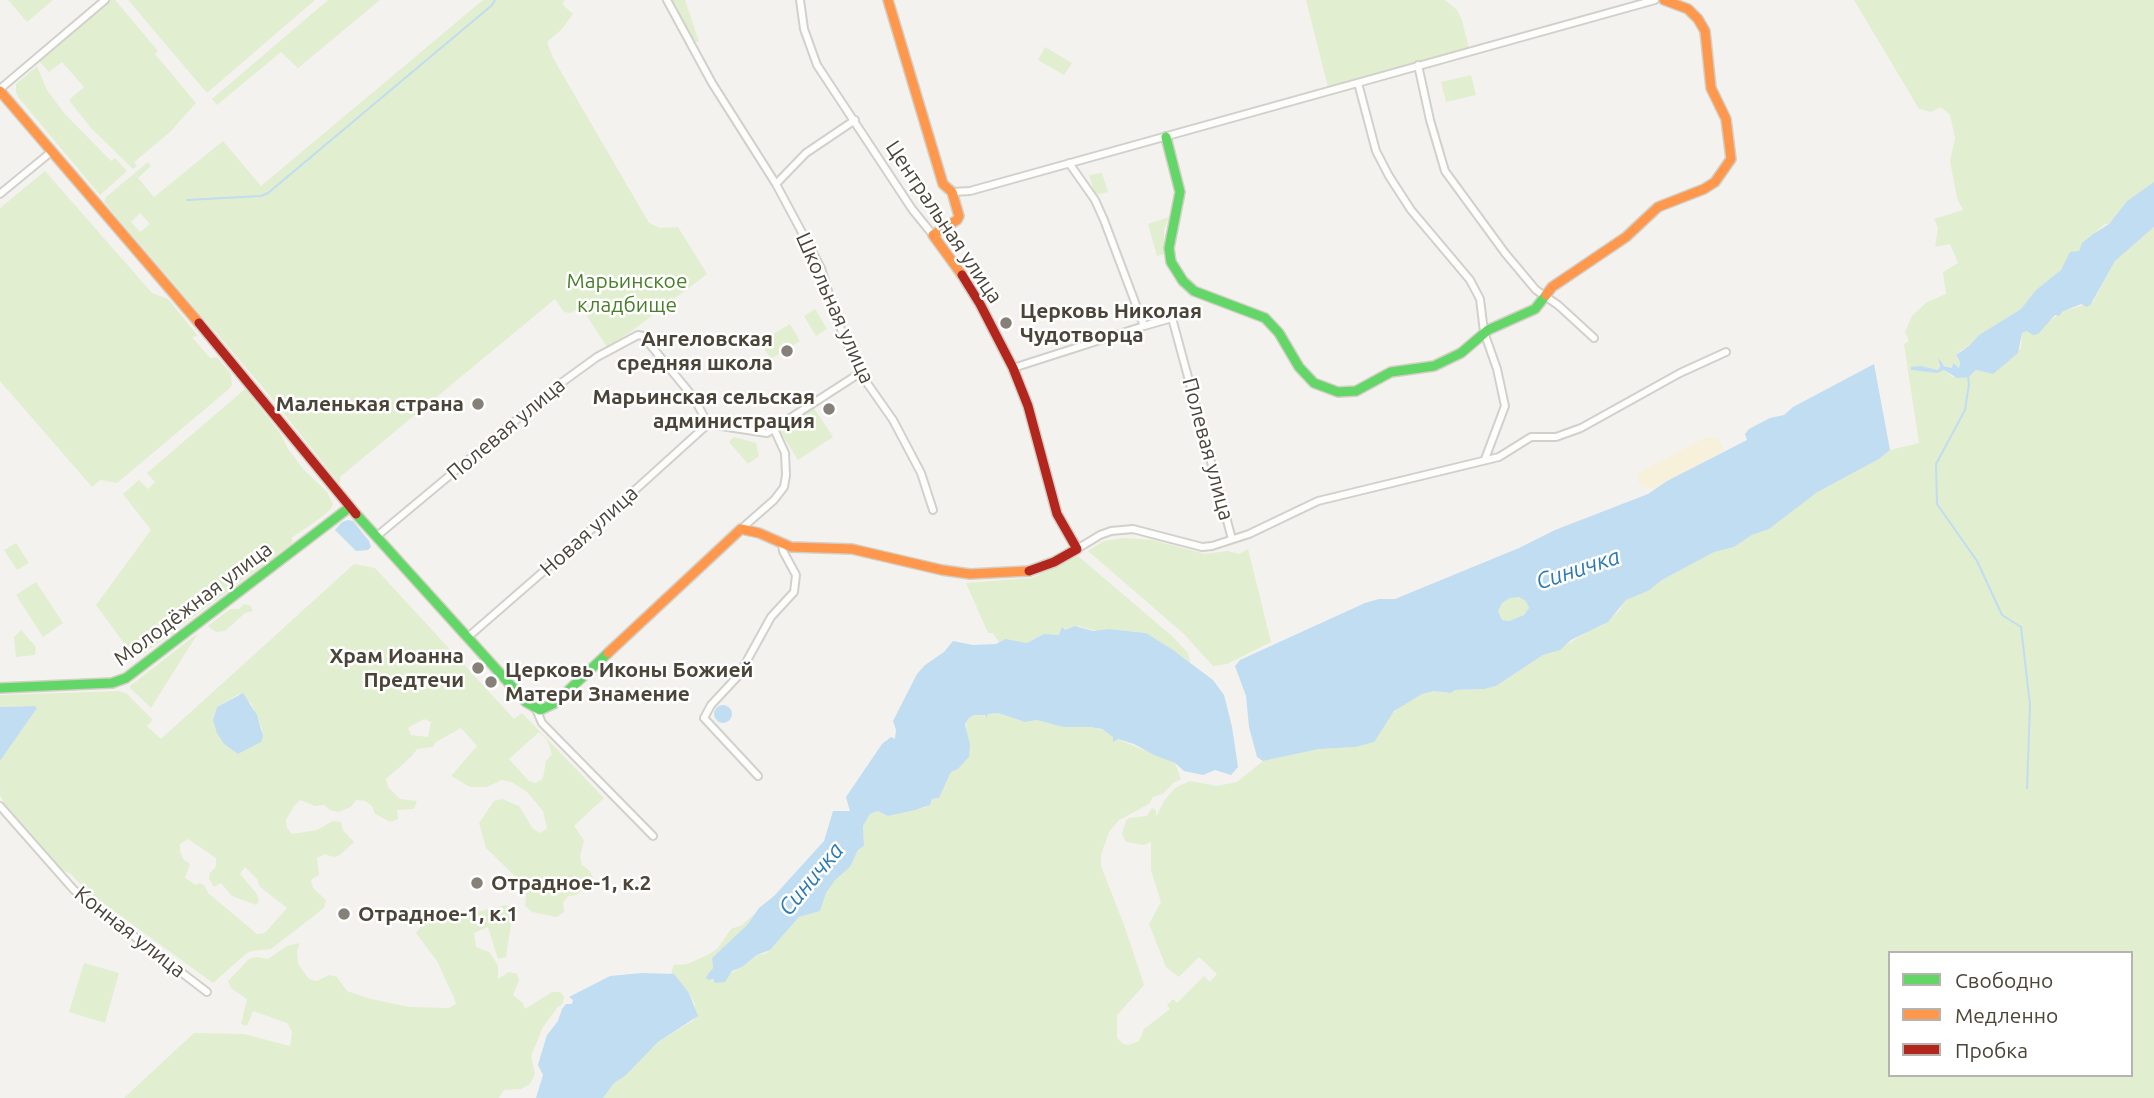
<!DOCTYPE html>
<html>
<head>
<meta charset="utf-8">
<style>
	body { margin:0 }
	#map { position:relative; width:2154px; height:1098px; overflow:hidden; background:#f4f2ee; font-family:Ubuntu,sans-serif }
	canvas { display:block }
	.legend { position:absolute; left:1888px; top:951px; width:245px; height:126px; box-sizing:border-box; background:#fff; border:2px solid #b7b4b0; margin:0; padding:9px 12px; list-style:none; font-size:21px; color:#4b4439 }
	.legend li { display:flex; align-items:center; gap:14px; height:35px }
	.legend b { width:35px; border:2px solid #b7b4b0 }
</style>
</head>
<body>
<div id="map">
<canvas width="2154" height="1098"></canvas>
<ul class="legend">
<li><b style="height:9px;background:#63d668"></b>Свободно</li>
<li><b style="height:9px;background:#ff974d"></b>Медленно</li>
<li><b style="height:9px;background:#b3261e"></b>Пробка</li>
</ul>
</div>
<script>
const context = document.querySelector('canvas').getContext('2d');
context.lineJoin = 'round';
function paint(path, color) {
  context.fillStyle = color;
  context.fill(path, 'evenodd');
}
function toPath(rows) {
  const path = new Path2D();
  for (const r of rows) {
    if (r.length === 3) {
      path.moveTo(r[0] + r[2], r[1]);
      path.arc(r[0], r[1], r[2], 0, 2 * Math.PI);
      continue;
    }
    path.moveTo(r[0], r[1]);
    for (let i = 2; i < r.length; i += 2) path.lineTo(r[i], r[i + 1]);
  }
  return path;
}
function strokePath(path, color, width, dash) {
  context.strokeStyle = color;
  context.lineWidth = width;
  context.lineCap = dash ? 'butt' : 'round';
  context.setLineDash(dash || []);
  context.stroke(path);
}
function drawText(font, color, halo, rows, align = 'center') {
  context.font = font + ' Ubuntu,sans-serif';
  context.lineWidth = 5;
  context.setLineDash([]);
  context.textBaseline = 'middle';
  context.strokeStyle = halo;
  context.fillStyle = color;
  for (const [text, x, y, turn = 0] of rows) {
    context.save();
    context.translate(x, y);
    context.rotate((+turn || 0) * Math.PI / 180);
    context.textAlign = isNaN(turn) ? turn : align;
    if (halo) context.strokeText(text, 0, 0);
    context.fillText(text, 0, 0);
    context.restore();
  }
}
const green = toPath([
	[8,0,53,0,27,22],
	[110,0,115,0,158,51,155,54,196,103,170,132,134,162,137,166,133,169,91,128,69,100,84,87,62,62,49,72,39,61],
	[128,0,315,0,207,93],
	[328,0,380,0,298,68,281,52,217,105,212,99],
	[483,0,565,0,562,4,573,14,562,29,547,42,553,58,649,223,660,228,678,227,707,274,629,333,607,347,581,307,570,313,564,312,555,299,340,477,340,484,265,390,104,202,106,197,148,162,151,166,138,178,154,197,223,141,261,186],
	[140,213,150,224,140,232,131,222],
	[670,0,685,0,699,42,694,42],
	[1306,0,1445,0,1457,10,1462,20,1469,49,1328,87],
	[1854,0,2154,0,2154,182,2127,201,2109,224,2105,224,2082,243,2079,251,2056,275,2036,290,2021,309,1979,335,1969,346,1960,351,1956,356,1960,362,1959,368,1953,363,1952,368,1938,363,1940,368,1938,370,1921,366,1911,368,1912,370,1929,372,1937,373,1944,370,1952,377,1972,375,1976,370,1993,374,2021,348,2022,333,2044,325,2062,312,2093,302,2115,261,2154,227,2154,1098,603,1098,614,1083,625,1076,658,1042,694,1020,695,1004,689,993,671,974,674,965,688,964,711,953,718,948,731,929,742,925,754,914,747,925,712,958,713,968,710,973,711,979,716,981,742,967,758,955,767,953,799,917,820,911,826,893,834,880,850,867,858,850,864,846,863,826,870,814,878,811,888,816,915,810,926,807,931,803,932,799,939,798,951,772,958,769,969,757,966,721,978,713,986,717,988,714,998,713,1025,722,1037,720,1063,727,1090,727,1103,730,1115,738,1175,763,1181,779,1173,783,1163,794,1153,797,1149,804,1119,820,1109,832,1101,855,1101,866,1124,925,1144,985,1117,1015,1117,1038,1123,1044,1129,1045,1139,1041,1144,1029,1170,1009,1167,1005,1173,999,1177,1003,1204,976,1210,982,1217,974,1199,957,1179,977,1166,967,1149,924,1161,902,1151,870,1151,842,1144,845,1126,842,1122,834,1126,821,1129,818,1147,816,1152,808,1156,810,1156,817,1164,801,1175,788,1190,781,1217,786,1237,782,1263,761,1319,749,1355,747,1402,705,1422,694,1434,691,1451,693,1455,690,1484,689,1496,686,1543,655,1554,652,1591,630,1603,625,1619,611,1626,600,1648,591,1662,580,1714,552,1734,547,1752,535,1769,529,1811,496,1879,459,1890,450,1919,443,1904,344,1909,341,1905,332,1912,316,1927,302,1946,294,1943,272,1958,263,1950,244,1935,247,1938,228,1934,219,1963,210,1957,198,1950,161,1955,138,1950,115,1941,107,1931,112,1919,109],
	[1890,953,2131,953,2131,1075,1890,1075],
	[1045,47,1072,63,1064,75,1038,60],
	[37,66,47,90,65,114,111,161,115,158,127,171,100,195,18,97,16,92,16,84],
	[1471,75,1476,95,1446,102,1441,82],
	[45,171,152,293,168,299,198,336,192,337,210,358,217,357,231,374,232,385,229,389,117,483,100,480,92,487,0,381,0,208],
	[1102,173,1108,192,1095,195,1089,175],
	[1169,217,1164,230,1164,254,1157,256,1148,224],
	[815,309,827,329,816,336,804,316],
	[790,324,800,341,771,359,760,342],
	[245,389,280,433,288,449,304,470,327,492,333,504,330,510,315,522,291,538,293,540,291,544,142,655,136,656,132,654,96,605,151,530,123,494,139,480,148,489,155,482,147,473],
	[814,408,833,437,798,460,779,430],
	[734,437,756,443,759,456,748,464,729,442],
	[1124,538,1153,540,1205,554,1228,551,1239,554,1248,549,1271,642,1227,664,1213,666,1184,634,1088,551,1104,541],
	[16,543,29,563,17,570,4,550],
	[1078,556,1172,636,1188,653,1190,662,1146,633,1138,632,1109,629,1097,631,1078,626,1065,630,1062,628,1059,635,1044,634,1027,643,1002,640,999,642,993,633,988,633,966,583,1032,578],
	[354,564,375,568,514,719,522,713,604,798,574,826,584,840,580,857,582,865,589,870,593,877,590,885,576,895,568,896,563,903,564,912,557,917,532,912,525,906,527,888,486,848,479,823,494,801,502,799,519,806,533,829,541,833,547,828,543,811,526,791,511,782,502,780,487,787,470,787,451,776,477,746,461,728,436,742,433,747,417,749,412,756,386,779,388,787,400,799,417,801,414,809,397,810,398,819,390,822,383,818,375,814,372,806,365,801,356,800,351,807,338,812,330,810,324,805,315,806,300,800,294,806,286,820,287,828,292,834,317,830,333,821,341,822,343,830,354,842,340,855,333,857,325,854,317,858,319,875,311,880,313,888,326,900,324,908,271,949,252,951,247,953,213,983,88,892,71,874,60,869,8,811,0,795,0,761,37,708,35,706,0,707,0,695,119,691,127,694,153,720,147,726,161,739],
	[239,694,251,703,262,728,261,742,238,754,224,744,214,716,217,707],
	[424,719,431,722,428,737,411,735,408,728],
	[539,732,547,740,552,754,546,761,543,778,536,783,529,781,509,759],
	[188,839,216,858,216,866,210,873,209,879,214,887,221,883,232,896,256,905,259,902,257,894,240,874,245,867,257,879,260,887,287,908,265,933,257,934,208,893,205,886,200,883,196,885,185,878,190,864,184,860,180,852,180,844],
	[36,582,63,623,43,637,16,595],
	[1519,597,1526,600,1529,608,1524,615,1509,621,1502,620,1498,611,1502,603,1510,598],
	[244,604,251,606,253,611,245,613,225,631,216,632,208,626,230,609,239,609],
	[21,630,36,647,35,655,16,657,14,637],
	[198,633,151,708,130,688,130,686],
	[505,905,511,907,513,911,506,957,498,959,488,927,474,933,476,947,489,952,494,959,498,966,498,979,509,972,517,974,519,981,513,995,523,1003,525,1009,552,992,560,992,564,996,563,1003,557,1008,543,1027,531,1056,535,1074,530,1084,521,1089,504,1090,499,1098,124,1098,194,1033,244,1034,290,1046,292,1032,287,1023,253,1011,247,1026,241,1024,247,999,231,988,228,981,249,959,257,957,268,959,287,946,300,943,297,950,298,964,309,979,316,981,330,975,337,977,347,991,367,998,409,1007,449,1008,456,1004,454,998,437,961,416,933,422,925,443,912,465,915],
	[84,963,119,973,105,1023,69,1012]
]);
const sand = toPath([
	[1706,437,1718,438,1724,450,1655,489,1642,487,1639,483,1637,474]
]);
const water = toPath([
	[2154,182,2154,227,2115,261,2091,304,2087,307,2081,304,2062,312,2059,316,2055,315,2038,334,2033,335,2027,331,2022,333,2018,353,1993,374,1976,370,1969,377,1957,378,1944,370,1937,373,1911,370,1911,367,1921,366,1938,370,1940,367,1938,358,1944,366,1952,368,1953,363,1959,368,1960,362,1956,355,1969,346,1979,335,2021,309,2036,290,2061,270,2070,252,2079,251,2082,243,2093,234,2109,224,2127,201],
	[1874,364,1890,450,1879,459,1816,493,1769,529,1752,535,1734,547,1714,552,1662,580,1648,591,1626,600,1608,622,1571,640,1560,650,1543,655,1496,686,1484,689,1455,690,1451,693,1434,691,1422,694,1394,711,1374,742,1355,747,1319,749,1263,761,1257,757,1249,727,1246,696,1235,666,1240,660,1365,603,1379,599,1395,599,1519,548,1555,530,1648,494,1667,481,1747,440,1745,434,1749,429,1770,418,1784,415,1793,407],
	[1519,597,1526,601,1529,608,1524,615,1509,621,1502,620,1498,611,1502,603,1510,598],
	[348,520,353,521,369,541,371,547,368,550,356,551,335,530,342,522],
	[1075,626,1093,631,1109,629,1146,633,1173,650,1213,680,1224,695,1232,727,1238,767,1231,775,1215,770,1203,775,1184,771,1175,763,1154,755,1134,744,1118,739,1113,742,1113,737,1102,729,1090,727,1063,727,1037,720,1025,722,998,713,988,714,986,718,985,715,974,715,968,719,965,724,970,745,969,757,958,769,951,772,939,798,932,799,930,805,915,810,888,816,878,811,870,814,863,826,864,846,858,850,850,867,835,880,826,893,820,911,799,917,770,950,757,955,742,967,732,971,725,982,715,983,713,979,708,980,706,977,713,968,712,958,747,925,759,908,774,896,824,841,833,811,850,811,846,797,882,744,891,737,895,739,896,730,893,721,917,674,925,665,944,652,953,641,973,645,996,644,1005,639,1027,643,1044,634,1059,635,1062,627,1065,630],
	[243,693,257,715,263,736,261,742,238,754,224,744,217,733,213,720,217,707],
	[723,714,9],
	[0,707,35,706,37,708,0,761],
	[642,973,674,974,689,993,698,1016,658,1042,625,1076,614,1083,603,1098,536,1098,543,1075,538,1065,540,1058,547,1035,558,1021,562,1009,566,1004,572,1004,573,1000,569,997,610,976]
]);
const stream = toPath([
	[187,200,261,196,268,193,491,6,495,0],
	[1968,377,1969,384,1965,410,1936,464,1937,504,1977,561,2002,615,2021,627,2030,705,2027,788]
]);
const street = toPath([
	[667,0,712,83,776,184,821,268,837,320,860,373,893,420,921,473,933,510],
	[800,0,804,29,817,65,912,209,933,235],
	[1418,65,1430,120,1445,171,1505,253,1536,290,1558,305,1594,338],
	[1358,83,1376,151,1389,176,1411,210,1470,280,1480,299,1484,332,1497,369,1505,406,1485,459],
	[0,89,105,0],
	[1069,163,1095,200,1104,220,1144,326,1172,318,1232,539],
	[776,184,806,153,855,120],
	[952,192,970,191,1655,0],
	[0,194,51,152],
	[1013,368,1144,326],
	[708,424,767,433,860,373],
	[741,529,774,500,784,487,786,475,785,453,774,429],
	[377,536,557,386,597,357,638,335,643,336,694,398,708,424],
	[1077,549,1100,535,1111,531,1133,529,1202,547,1212,546,1249,534,1318,501,1499,457,1531,437,1556,437,1581,428,1680,373,1726,352],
	[468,637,583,537,708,424],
	[536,709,542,723,653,836],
	[758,776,704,718,711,705,739,675,771,617,794,592,796,575,783,551,782,545],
	[0,806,74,890,207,992]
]);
const fast = toPath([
	[1166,137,1180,192,1169,248,1171,262,1183,281,1194,291,1265,318,1279,333,1299,367,1314,383,1338,392,1356,391,1391,372,1434,366,1461,353,1488,330,1535,309,1546,295],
	[356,514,526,702,540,710,555,703,608,653],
	[0,688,112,683,126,678,350,507]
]);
const slow = toPath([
	[888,0,943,184,952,192,959,216,957,220,933,235,962,275],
	[0,91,199,323],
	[1546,295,1552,287,1626,237,1658,207,1704,189,1715,182,1731,159,1726,119,1711,88,1705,31,1698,19,1688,9,1664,0],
	[608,653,741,529,759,533,791,547,852,549,942,570,970,574,1029,571]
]);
const jam = toPath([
	[962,275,980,304,1013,368,1028,406,1057,514,1077,549,1054,562,1029,571],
	[199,323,356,514]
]);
const markers = [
	[1006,323,7,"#868178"],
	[787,351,7,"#868178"],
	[478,404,7,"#868178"],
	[829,409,7,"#868178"],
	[478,668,7,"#868178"],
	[491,682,7,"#868178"],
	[477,883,7,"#868178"],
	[344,914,7,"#868178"]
];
const streetNames = [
	["Центральная улица",944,222,56],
	["Школьная улица",835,308,66],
	["Полевая улица",506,429,-40],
	["Полевая улица",1208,449,75],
	["Новая улица",589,531,-42],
	["Молодёжная улица",193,604,-37],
	["Конная улица",130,932,38]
];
const parkNames = [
	["Марьинское",627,281],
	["кладбище",627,305]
];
const poiNames = [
	["Церковь Николая",1020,311],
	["Чудотворца",1020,335],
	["Ангеловская",773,339,"right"],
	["средняя школа",773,363,"right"],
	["Марьинская сельская",815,397,"right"],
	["администрация",815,421,"right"],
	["Маленькая страна",464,404,"right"],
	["Храм Иоанна",464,656,"right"],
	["Предтечи",464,680,"right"],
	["Церковь Иконы Божией",505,670],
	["Матери Знамение",505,694],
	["Отрадное-1, к.2",491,883],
	["Отрадное-1, к.1",358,914]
];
const waterNames = [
	["Синичка",1578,569,-18],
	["Синичка",811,879,-50]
];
paint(green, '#e1eecf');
paint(sand, '#f7f0da');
paint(water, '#c0ddf1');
strokePath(stream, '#c0ddf1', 2);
strokePath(street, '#d2d0cb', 10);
strokePath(fast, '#d3cfc5', 12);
strokePath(slow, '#d3cfc5', 12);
strokePath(jam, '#d3cfc5', 12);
strokePath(street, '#fdfdfc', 6);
strokePath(fast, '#63d668', 9);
strokePath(slow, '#ff974d', 9);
strokePath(jam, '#b3261e', 9);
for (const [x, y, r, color] of markers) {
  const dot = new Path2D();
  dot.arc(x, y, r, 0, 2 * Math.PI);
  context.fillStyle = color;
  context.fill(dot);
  strokePath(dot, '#fff', 2.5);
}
drawText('21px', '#4b4439', '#fff', streetNames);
drawText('21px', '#4a7f2a', '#fff', parkNames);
drawText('bold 21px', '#4b4439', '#fff', poiNames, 'left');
drawText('italic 23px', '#2e7ab2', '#fff', waterNames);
</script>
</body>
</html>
